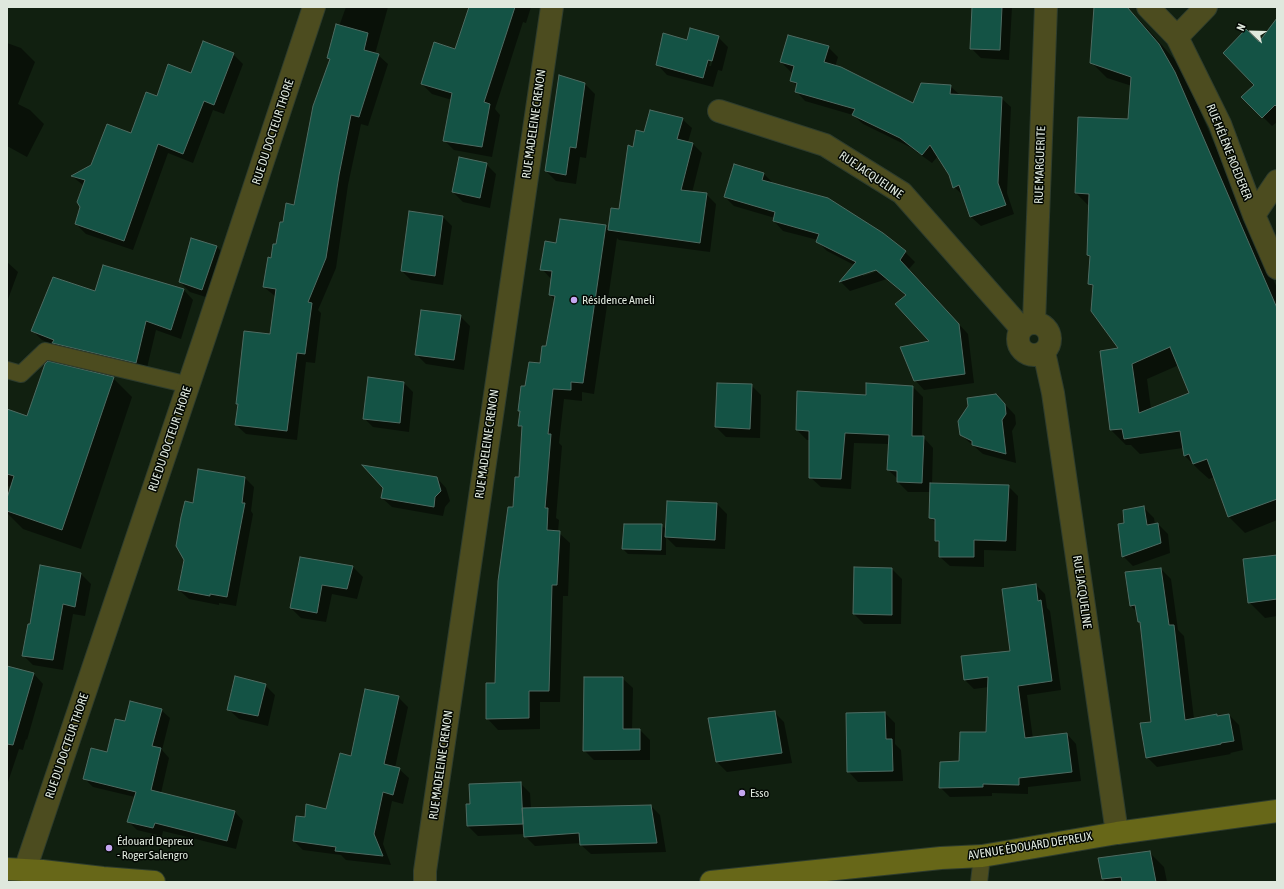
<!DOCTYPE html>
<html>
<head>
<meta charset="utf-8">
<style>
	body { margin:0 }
	#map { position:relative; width:1284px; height:889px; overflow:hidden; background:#112010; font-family:"Asap Condensed",sans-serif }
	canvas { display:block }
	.frame { position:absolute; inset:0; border:8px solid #dfe8dd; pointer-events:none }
	.north { position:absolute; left:1232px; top:12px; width:40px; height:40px; -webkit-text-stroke:3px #030803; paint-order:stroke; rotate:293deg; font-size:11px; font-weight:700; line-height:16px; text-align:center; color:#dfe8dd }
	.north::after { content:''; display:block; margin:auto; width:14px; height:18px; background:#dfe8dd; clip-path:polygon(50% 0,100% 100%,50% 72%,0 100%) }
</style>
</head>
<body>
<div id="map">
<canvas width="1284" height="889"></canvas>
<div class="frame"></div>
<div class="north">N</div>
</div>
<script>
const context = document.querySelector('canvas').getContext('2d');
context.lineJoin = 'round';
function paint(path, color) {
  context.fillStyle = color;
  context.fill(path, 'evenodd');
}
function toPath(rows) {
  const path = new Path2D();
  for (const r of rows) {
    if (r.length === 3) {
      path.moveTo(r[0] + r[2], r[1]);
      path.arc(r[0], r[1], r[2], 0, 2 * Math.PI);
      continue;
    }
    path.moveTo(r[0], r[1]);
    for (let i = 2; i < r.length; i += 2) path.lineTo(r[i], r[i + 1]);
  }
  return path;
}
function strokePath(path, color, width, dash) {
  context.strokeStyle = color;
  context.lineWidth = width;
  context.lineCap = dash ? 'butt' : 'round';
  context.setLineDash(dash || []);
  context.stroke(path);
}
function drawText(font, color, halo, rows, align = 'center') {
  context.font = font + ' "Asap Condensed",sans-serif';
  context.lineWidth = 3;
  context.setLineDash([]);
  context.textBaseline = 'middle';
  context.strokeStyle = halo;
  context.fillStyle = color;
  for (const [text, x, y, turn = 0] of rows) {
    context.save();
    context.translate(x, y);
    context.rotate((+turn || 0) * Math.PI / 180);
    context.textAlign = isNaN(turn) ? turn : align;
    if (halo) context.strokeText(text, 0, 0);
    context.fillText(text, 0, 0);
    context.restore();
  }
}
const shadow = toPath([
	[346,7,388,7,375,54,378,55,388,64,368,126,361,124,348,185,336,268,318,310,321,313,315,363,306,362,297,440,246,434,236,425,239,406,237,404,271,336,276,297,264,287,284,223,294,206,330,60,328,57],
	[471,7,531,7,526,23,523,22,495,109,500,115,492,157,454,150,444,140,452,100,432,94,422,84,455,50],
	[973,7,1012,7,1009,60,981,58,971,48],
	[1095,7,1126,7,1144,25,1175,60,1190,88,1277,288,1277,520,1245,533,1229,517,1215,477,1209,479,1200,471,1185,456,1183,448,1140,454,1131,445,1126,445,1111,430,1120,349,1094,288,1089,284,1091,259,1088,255,1089,206,1076,193,1129,120,1132,86,1107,78,1091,62],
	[1179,365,1190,393,1151,409,1147,379],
	[1211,456,1212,458,1197,463,1197,461],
	[1277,20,1277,122,1272,126,1243,97,1256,85,1259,43],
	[718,37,728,47,722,71,718,70,713,87,667,75,657,64,687,41],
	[716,42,718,42,711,66,709,66],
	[7,43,21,48,35,62,18,104,30,110,44,124,27,157,7,146],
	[828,47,838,57,835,67,913,104,950,86,960,95,1001,98,1011,107,1007,193,1014,214,981,226,971,217,964,196,954,187,950,175,938,156,932,163,910,147,863,124,853,115,805,101,796,91,797,86,791,80,793,72,791,72,781,62],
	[233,54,243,64,224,114,213,110,193,163,168,153,133,250,86,234,76,224,81,207,84,186,72,176,92,165,131,135,157,97,191,74],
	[585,84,595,94,586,158,580,157,576,184,556,181,546,171],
	[682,119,692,128,688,142,693,144,702,153,692,193,706,194,716,204,710,252,619,240,617,238,594,394,582,392,582,401,564,399,559,443,562,446,556,518,559,520,558,532,570,543,568,596,563,596,560,702,540,702,540,729,498,730,487,718,496,684,514,508,520,478,523,428,519,425,521,412,519,411,526,387,541,365,547,348,555,300,550,295,552,280,542,269,557,244,605,226,609,230,620,210,633,148,645,133],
	[486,164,496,174,490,208,463,202,453,192],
	[734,165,764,174,773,183,883,233,905,252,915,262,908,270,968,334,974,383,924,390,915,380,931,342,906,296,887,279,850,291,841,282,854,265,827,251,817,241,818,240,783,231,774,221,775,218,734,206,725,197],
	[881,268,881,270,863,276,863,274],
	[443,217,452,226,443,285,411,280,402,271],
	[217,247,227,257,212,299,190,292,180,282],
	[7,262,18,272,7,302],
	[104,267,184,290,193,300,181,339,156,330,146,372,57,346,42,340,33,331,96,292],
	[460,316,470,326,464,370,426,364,416,354],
	[113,378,132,397,81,549,23,529,7,513,7,501,12,487,7,486,7,410,28,417],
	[368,378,404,383,413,392,409,432,373,427,364,418],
	[751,385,761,395,760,438,726,437,716,427],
	[913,387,923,397,922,437,923,437,933,448,932,484,1008,486,1018,496,1016,551,984,550,984,567,950,566,940,557,940,545,936,540,936,523,930,517,931,492,908,492,898,482,898,479,888,470,889,444,854,443,851,489,821,487,810,477,810,440,807,440,797,430,867,396],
	[996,395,1015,415,1016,424,1012,431,1016,463,983,454,961,435],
	[199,470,245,478,254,487,251,511,253,514,236,606,219,603,219,605,189,599,179,590],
	[437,478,446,488,450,501,445,507,443,516,392,507,382,498],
	[717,504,727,514,725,549,676,547,666,537,666,555,628,554,623,549,661,525,667,530],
	[1144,508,1154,518,1155,525,1158,524,1168,534,1170,553,1133,566,1123,556,1125,524],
	[1277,556,1277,616,1265,618,1249,602],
	[300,558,353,567,363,577,357,599,332,594,326,622,301,618,291,608],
	[40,566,81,574,91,584,85,616,73,614,63,670,33,665,23,655,31,625],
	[892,569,902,579,901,624,864,624,854,614],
	[1161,569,1171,579,1178,630,1184,636,1194,719,1216,715,1218,717,1229,715,1239,725,1243,750,1230,753,1231,754,1157,767,1147,757,1152,722,1141,624,1139,622,1137,612,1131,606,1126,573],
	[1036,585,1045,594,1047,608,1050,611,1061,690,1027,695,1033,739,1067,734,1076,744,1081,781,1028,787,1028,794,992,793,992,796,950,797,940,787,960,762,987,733,989,687,974,689,965,680,1011,651],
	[7,667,34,674,43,684,27,740,26,739,23,750,19,749,7,785],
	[622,678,633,688,632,730,640,730,650,740,650,760,594,760,584,750],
	[1276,680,1277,680,1277,693],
	[265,685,275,695,268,726,239,719,228,709],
	[398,697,408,707,395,768,399,769,409,778,403,804,392,801,383,844,391,865,346,860,341,855,303,850,294,841,305,818,327,810],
	[161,710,170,718,162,750,169,758,161,793,235,812,243,821,236,849,163,831,162,836,137,830,129,822,135,797,93,787,84,778,107,753,125,722],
	[774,712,784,722,792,763,727,772,717,762],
	[885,713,895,723,895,744,901,750,903,781,858,782,848,771],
	[520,783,530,793,531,809,651,806,660,815,666,852,591,854,581,845,581,843,535,846,525,836,525,834,478,836,468,826],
	[1149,852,1164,867,1167,882,1106,882,1103,879]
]);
const building = toPath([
	[469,7,515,7,484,102,490,104,482,147,443,141,452,93,421,84,434,42,455,49,469,7],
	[972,7,1002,7,1000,50,970,49,972,7],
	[1094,7,1127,7,1159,44,1175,72,1277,308,1277,499,1228,517,1207,459,1193,464,1189,454,1184,456,1180,431,1124,439,1122,429,1110,430,1100,351,1118,348,1091,311,1093,285,1088,284,1090,256,1087,255,1089,194,1075,193,1078,117,1128,119,1131,77,1090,63,1094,7],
	[1170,347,1189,393,1139,413,1132,364,1170,347],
	[1277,18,1277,107,1275,105,1262,118,1241,97,1254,85,1223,53,1246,29,1259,42,1277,18],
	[336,24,368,33,364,50,379,54,359,117,351,115,339,175,326,258,308,302,312,303,305,354,297,353,287,431,235,425,238,404,236,404,244,331,270,334,276,289,263,287,268,257,271,258,273,244,276,244,280,222,283,222,286,203,294,205,313,106,330,59,327,58,336,24],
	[690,28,719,36,712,61,708,60,703,78,656,65,663,33,687,40,690,28],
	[788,35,829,46,824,62,841,67,913,103,921,83,951,85,950,94,1002,97,998,183,1006,205,970,217,959,185,953,188,949,175,930,145,922,155,900,138,852,115,855,109,795,92,797,83,790,81,794,66,780,62,788,35],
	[203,41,234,53,214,105,204,101,183,154,158,144,124,241,75,224,80,207,77,202,85,180,71,176,91,165,107,124,131,133,146,92,157,96,168,64,191,73,203,41],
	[559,75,585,83,576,148,570,147,566,175,545,171,559,75],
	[650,110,683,118,677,139,693,143,681,190,707,193,700,243,608,230,611,208,619,209,628,145,633,147,636,130,644,132,650,110],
	[459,157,487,163,480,198,452,192,459,157],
	[734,164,764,173,762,180,828,198,883,233,906,251,900,260,959,324,965,374,914,381,900,347,929,341,895,304,906,295,876,270,839,282,856,262,816,242,819,234,773,221,775,212,724,197,734,164],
	[409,211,443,216,435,276,401,271,409,211],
	[560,219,606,225,583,383,571,382,571,390,553,389,548,434,551,434,545,508,548,508,547,530,560,531,557,585,552,585,549,691,529,691,529,718,486,719,486,683,495,683,498,581,508,507,513,507,515,477,519,477,522,426,518,426,520,411,518,411,521,386,525,386,529,362,540,363,542,346,546,346,555,296,549,295,552,271,540,270,545,241,556,243,560,219],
	[191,238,217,246,202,290,179,282,191,238],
	[103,265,184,289,171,330,146,321,136,363,52,343,54,340,31,331,53,277,95,291,103,265],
	[421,310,461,315,454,360,415,355,421,310],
	[48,361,114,377,62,530,7,511,7,498,14,476,7,474,7,409,27,416,45,364,48,361],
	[368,377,404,382,400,423,363,419,368,377],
	[717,383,752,384,750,429,715,427,717,383],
	[866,383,913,386,912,436,924,436,922,483,897,482,897,471,887,470,889,435,845,433,841,479,809,478,809,431,796,430,797,391,866,395,866,383],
	[996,394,1005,404,1006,414,1002,420,1006,454,972,445,972,441,960,435,958,421,968,406,967,398,996,394],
	[362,465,437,477,441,491,435,497,434,507,381,498,383,488,362,465],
	[198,469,245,477,242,503,245,503,227,597,210,594,210,596,178,590,184,560,176,546,181,517,185,501,193,503,198,469],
	[930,483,1009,485,1006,541,974,540,974,557,939,557,939,541,935,541,935,519,929,518,930,483],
	[667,501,717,503,715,540,665,537,667,501],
	[1144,506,1147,525,1158,523,1161,543,1122,557,1118,524,1124,523,1123,510,1144,506],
	[624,524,662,524,661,550,622,549,624,524],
	[1277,555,1277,599,1248,603,1243,559,1277,555],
	[300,557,353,566,347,589,322,585,317,613,290,608,300,557],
	[40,565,81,573,75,607,63,604,53,660,22,656,28,624,30,624,40,565],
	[854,567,892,568,892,615,853,614,854,567],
	[1161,568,1169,625,1174,625,1185,720,1217,714,1217,716,1229,714,1234,741,1221,743,1221,744,1146,758,1140,723,1151,722,1140,622,1138,622,1135,605,1130,606,1125,572,1161,568],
	[1036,584,1038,601,1041,600,1052,681,1018,686,1025,738,1067,733,1072,772,1019,778,1019,785,983,784,983,787,939,788,940,762,959,761,960,732,986,732,988,677,964,680,961,656,1010,651,1002,589,1036,584],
	[7,666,34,673,13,745,7,744,7,666],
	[235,676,266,684,258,716,227,710,235,676],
	[584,677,623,677,623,729,640,729,640,750,583,751,584,677],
	[365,689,399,696,384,764,400,768,393,795,383,792,374,834,383,856,335,851,336,847,293,841,296,816,305,817,306,804,326,809,340,753,351,756,365,689],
	[130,701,162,709,152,746,161,748,151,790,235,811,227,841,155,823,153,828,127,822,136,792,83,779,91,748,107,752,115,719,125,721,130,701],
	[775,711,782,753,716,762,708,718,775,711],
	[885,712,886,739,892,739,893,771,847,772,846,713,885,712],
	[521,782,523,824,467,826,466,804,470,804,469,784,521,782],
	[651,805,657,843,580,845,579,833,524,837,522,808,651,805],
	[1150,851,1156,882,1122,882,1121,877,1102,879,1098,858,1150,851]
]);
const lane = toPath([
	[7,370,21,374,45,351,189,385],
	[979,882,982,856]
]);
const street = toPath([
	[1148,7,1177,37,1220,124,1254,215,1277,268],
	[1177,37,1206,7],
	[719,111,825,145,902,193,1021,328],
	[1254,215,1277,181],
	[1034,322,1046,7],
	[1034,339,16],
	[1044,352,1053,393,1117,833],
	[25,870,205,336,314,7],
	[425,882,425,871,552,7]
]);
const secondary = toPath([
	[7,869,42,871,103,878,154,882],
	[711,882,941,858,982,856,1117,833,1277,811]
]);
const markers = [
	[574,300,4,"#c5a7f1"],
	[742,793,4,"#c5a7f1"],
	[109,848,4,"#c5a7f1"]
];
const streetNames = [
	["RUE MADELEINE CRENON",534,124,-82],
	["RUE DU DOCTEUR THORE",273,132,-72],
	["RUE HÉLÈNE ROEDERER",1229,152,68],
	["RUE MARGUERITE",1040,165,-88],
	["RUE JACQUELINE",871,175,34],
	["RUE DU DOCTEUR THORE",170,439,-71],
	["RUE MADELEINE CRENON",487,444,-82],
	["RUE JACQUELINE",1082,592,82],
	["RUE DU DOCTEUR THORE",67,746,-71],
	["RUE MADELEINE CRENON",441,765,-82],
	["AVENUE ÉDOUARD DEPREUX",1030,846,-9]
];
const poiNames = [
	["Résidence Ameli",582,300],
	["Esso",750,793],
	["Édouard Depreux",117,841],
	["- Roger Salengro",117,855]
];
paint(shadow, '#0007');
paint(building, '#145345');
strokePath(building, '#4e6b62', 1);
strokePath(lane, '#2e3c2d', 18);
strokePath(street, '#2e3c2d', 24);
strokePath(secondary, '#2e3c2d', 24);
strokePath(lane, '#4c4c1f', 16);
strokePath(street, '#4c4c1f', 22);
strokePath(secondary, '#676718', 22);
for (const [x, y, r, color] of markers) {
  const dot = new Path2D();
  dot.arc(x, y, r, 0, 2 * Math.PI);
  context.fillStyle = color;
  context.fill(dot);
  strokePath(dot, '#030803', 1.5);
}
drawText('12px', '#dfe8dd', '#030803', streetNames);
drawText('12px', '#dfe8dd', '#030803', poiNames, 'left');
</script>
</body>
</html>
